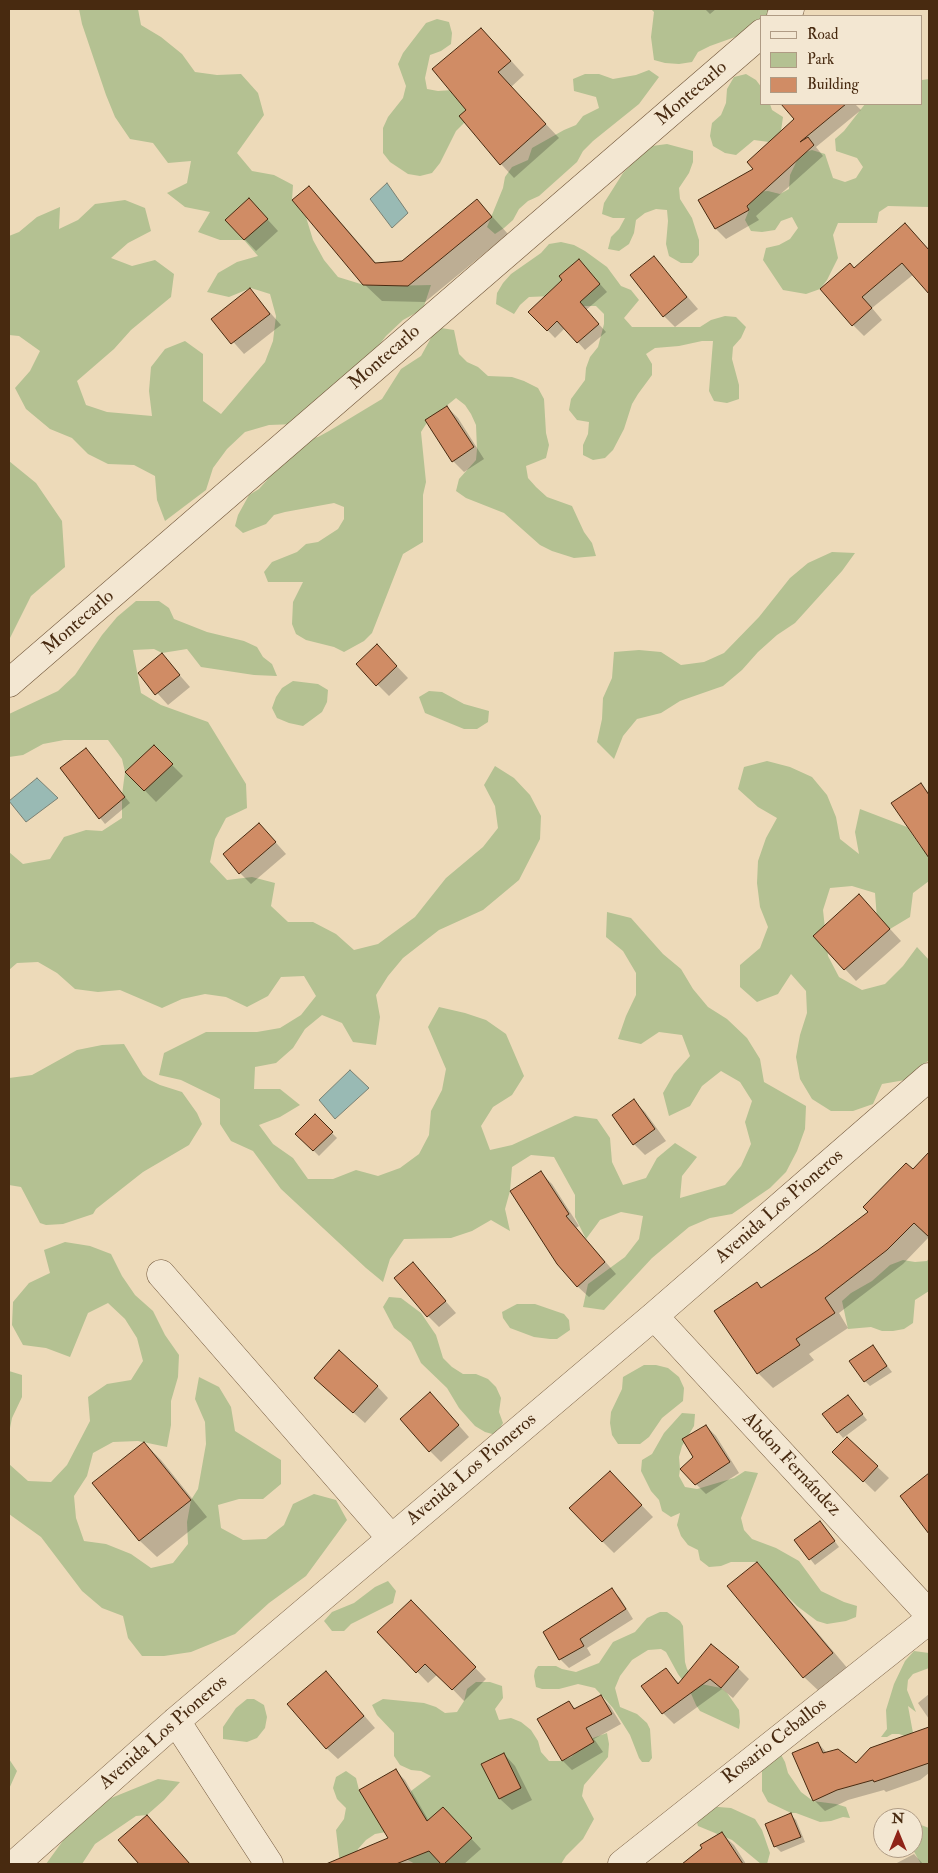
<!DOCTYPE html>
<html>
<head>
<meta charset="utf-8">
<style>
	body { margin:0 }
	#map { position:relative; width:938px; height:1873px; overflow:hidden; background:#eddab9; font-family:"IM FELL Double Pica",serif }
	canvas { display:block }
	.frame { position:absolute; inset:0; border:10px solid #482a10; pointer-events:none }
	.legend { position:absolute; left:760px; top:15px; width:162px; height:90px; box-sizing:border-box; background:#f3e7d2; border:1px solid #af9b84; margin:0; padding:6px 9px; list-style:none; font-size:15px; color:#482a10 }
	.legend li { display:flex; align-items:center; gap:10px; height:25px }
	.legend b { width:25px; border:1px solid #af9b84 }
	.north { position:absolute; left:873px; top:1808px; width:50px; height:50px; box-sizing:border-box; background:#f3e7d2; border:1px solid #af9b84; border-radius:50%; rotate:0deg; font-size:14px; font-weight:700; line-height:20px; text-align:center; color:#482a10 }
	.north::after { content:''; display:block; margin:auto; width:18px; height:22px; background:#8f2418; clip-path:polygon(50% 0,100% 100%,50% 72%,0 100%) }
</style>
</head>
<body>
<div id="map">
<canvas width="938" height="1873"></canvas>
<div class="frame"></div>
<ul class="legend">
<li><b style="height:6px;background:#f3e7d2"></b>Road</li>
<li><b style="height:14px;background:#b4c192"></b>Park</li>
<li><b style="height:14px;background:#d08c65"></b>Building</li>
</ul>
<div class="north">N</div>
</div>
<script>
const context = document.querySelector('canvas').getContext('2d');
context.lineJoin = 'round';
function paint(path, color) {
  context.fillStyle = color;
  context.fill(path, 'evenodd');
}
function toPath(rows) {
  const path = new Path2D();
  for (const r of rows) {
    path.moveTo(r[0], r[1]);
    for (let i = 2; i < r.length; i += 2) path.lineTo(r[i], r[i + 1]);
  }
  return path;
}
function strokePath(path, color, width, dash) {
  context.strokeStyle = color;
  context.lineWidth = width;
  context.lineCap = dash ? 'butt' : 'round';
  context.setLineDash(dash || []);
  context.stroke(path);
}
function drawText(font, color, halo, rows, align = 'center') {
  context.font = font + ' "IM FELL Double Pica",serif';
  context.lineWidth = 4.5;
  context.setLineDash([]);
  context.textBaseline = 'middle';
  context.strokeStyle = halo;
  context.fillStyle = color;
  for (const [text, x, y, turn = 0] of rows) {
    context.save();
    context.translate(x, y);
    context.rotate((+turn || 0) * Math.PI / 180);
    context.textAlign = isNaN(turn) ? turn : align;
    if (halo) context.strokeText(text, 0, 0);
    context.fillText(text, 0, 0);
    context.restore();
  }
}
const green = toPath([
	[79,9,138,9,141,25,161,37,182,54,195,72,217,75,241,74,258,93,264,115,237,153,252,171,274,175,293,185,292,200,306,217,313,240,324,260,338,277,364,285,386,286,431,285,423,309,403,320,386,336,371,355,296,424,269,425,245,432,227,449,213,468,206,490,165,521,157,500,155,476,134,465,108,464,88,454,72,438,50,429,26,409,15,388,30,371,40,351,19,336,9,335,9,236,19,232,37,217,60,207,59,229,78,220,95,204,125,200,145,208,151,231,128,243,111,258,132,266,155,260,174,274,171,297,131,330,114,349,77,381,86,405,107,412,152,416,149,391,151,367,165,349,185,341,203,354,203,401,221,414,265,362,273,341,276,316,270,294,251,288,229,297,207,292,218,273,237,262,258,256,244,240,220,240,198,232,210,212,185,207,167,193,187,183,191,161,168,163,153,143,130,139,115,117,106,95,82,24],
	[651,9,773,9,768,16,762,16,762,22,749,32,710,46,698,52,692,62,679,64,665,63,654,60,651,37,654,12],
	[437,19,449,22,452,33,451,44,441,51,430,55,425,78,427,89,438,91,453,90,469,112,464,123,456,131,440,163,432,173,420,176,408,174,390,162,383,153,383,128,388,117,403,98,406,86,398,64,403,53,426,23],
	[649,70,659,77,639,104,593,141,583,151,577,162,539,196,528,201,519,209,513,220,504,228,495,234,487,227,503,188,505,177,512,167,528,160,532,148,564,130,576,125,583,116,599,108,596,97,574,91,573,79,585,74,599,74,613,79,636,75],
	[746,74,756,80,762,88,762,104,770,104,772,110,783,117,780,138,769,142,754,140,736,155,725,153,713,146,710,136,712,123,721,115,726,103,727,89,734,77],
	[929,79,929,207,888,206,879,212,877,223,838,223,833,235,838,258,827,280,820,289,806,294,783,290,763,260,766,248,779,245,790,239,798,228,792,217,781,221,775,230,762,232,751,231,745,220,749,210,748,203,755,192,768,191,780,194,789,189,790,175,800,154,812,150,825,154,833,178,845,182,856,178,863,167,857,158,836,151,835,139,844,131,865,104,922,104,922,80],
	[667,144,693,151,693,162,689,173,679,188,680,199,692,218,699,240,699,255,692,263,681,263,669,256,666,244,668,221,667,210,656,209,645,213,636,220,634,233,629,244,619,251,608,249,611,237,619,229,625,218,613,218,602,214,604,203,623,173,642,153,652,146],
	[561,242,574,245,585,251,607,267,621,286,631,290,639,300,624,318,632,327,700,327,711,320,725,316,736,317,746,327,741,338,733,347,732,359,739,385,739,399,727,403,714,401,709,391,713,341,702,341,679,346,655,348,646,354,652,364,652,375,638,394,632,404,624,429,613,450,605,458,593,460,583,455,583,445,588,434,589,422,577,420,569,410,571,399,585,380,586,368,590,357,598,347,604,324,604,314,596,306,572,306,552,296,529,297,520,305,514,314,496,304,497,293,503,283,511,274,541,253,549,244],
	[441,328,454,330,459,354,467,362,478,367,488,376,512,377,524,381,538,388,544,399,546,433,549,445,546,458,526,466,528,478,536,487,547,497,572,506,584,532,592,543,596,556,574,558,552,551,540,545,504,513,466,498,456,491,459,479,476,460,477,449,476,425,471,414,465,405,456,398,428,421,421,432,426,482,423,495,423,542,403,554,372,633,364,641,344,652,334,647,306,640,296,634,292,624,293,602,303,582,268,582,264,572,272,562,297,552,306,544,318,542,338,529,344,519,344,507,334,503,285,512,274,515,266,524,243,533,235,526,238,515,249,495,259,489,267,480,271,469,306,440,318,437,329,431,382,399,401,369,421,356,432,336],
	[9,461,36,483,62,521,65,567,31,596,9,640],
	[832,552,855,553,842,571,795,623,777,635,758,652,742,670,723,686,680,701,661,713,637,719,623,736,614,759,597,742,602,719,603,698,612,678,614,652,639,650,661,652,681,665,704,662,724,653,759,617,790,578,808,563],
	[136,601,159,601,169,608,174,619,207,632,244,641,257,647,263,657,272,664,277,676,254,675,201,667,187,649,162,653,154,649,133,650,141,693,161,705,208,722,246,784,247,808,226,818,215,839,210,862,227,880,252,877,275,883,271,906,288,922,313,922,336,934,354,950,378,944,415,917,446,878,483,847,498,828,495,806,484,785,495,766,514,778,530,795,541,816,540,839,519,880,483,910,439,930,403,958,388,976,376,995,380,1017,376,1045,353,1042,342,1023,322,1015,305,1029,293,1048,276,1063,255,1067,254,1089,280,1089,300,1105,280,1117,259,1125,273,1144,293,1158,308,1179,333,1179,356,1170,378,1176,400,1168,419,1154,429,1135,431,1111,442,1090,446,1069,428,1027,439,1007,465,1013,486,1020,506,1034,524,1076,512,1095,493,1107,481,1126,490,1150,512,1145,575,1116,597,1119,610,1138,612,1162,623,1185,646,1178,657,1158,675,1143,697,1157,682,1176,680,1198,725,1185,741,1166,751,1144,745,1122,752,1101,740,1082,721,1071,702,1086,690,1106,669,1116,663,1093,674,1074,690,1056,682,1035,659,1032,641,1044,618,1039,626,1016,636,995,636,973,623,951,606,937,607,912,631,918,663,954,681,969,693,989,708,1007,727,1019,747,1038,760,1059,764,1082,806,1106,805,1129,797,1151,786,1172,770,1188,732,1214,710,1218,689,1227,652,1258,604,1310,583,1307,588,1284,625,1257,639,1239,643,1216,621,1212,600,1220,586,1239,575,1217,575,1195,554,1157,531,1155,512,1167,510,1191,505,1209,510,1231,491,1220,472,1231,451,1238,404,1239,390,1259,383,1282,366,1268,281,1189,253,1151,231,1141,220,1124,220,1099,181,1080,159,1075,164,1053,206,1032,257,1032,280,1028,301,1015,316,996,304,976,281,977,268,996,247,1007,226,997,205,994,182,999,162,1008,120,990,98,992,75,989,57,973,38,962,17,963,9,970,9,852,23,864,50,859,64,837,86,830,102,831,122,818,122,795,125,772,122,759,108,740,64,740,43,744,23,755,9,757,9,714,58,691,75,675,102,635,117,617],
	[293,681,318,684,328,690,327,702,322,712,303,726,289,723,277,718,272,708,276,697,282,688],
	[429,691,442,692,464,704,489,711,488,722,477,729,464,729,425,713,419,697],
	[767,761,790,767,812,777,827,795,836,817,840,839,859,854,855,832,860,809,907,827,920,846,929,851,929,881,913,893,910,917,890,929,877,919,875,893,852,886,830,888,823,910,828,956,839,977,862,990,885,984,903,966,917,947,929,960,929,1060,905,1080,882,1084,873,1104,853,1111,831,1111,812,1099,800,1079,796,1057,800,1035,807,1013,806,991,791,974,778,994,757,1002,740,987,740,965,760,948,768,927,760,907,757,883,758,861,766,838,777,818,758,807,738,789,744,767],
	[124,1044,143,1075,148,1079,160,1085,182,1092,197,1113,202,1124,189,1145,143,1172,96,1209,93,1214,63,1224,46,1225,40,1223,21,1187,9,1185,9,1078,32,1075,77,1050,102,1045],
	[65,1242,90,1246,111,1254,122,1276,135,1295,153,1311,165,1335,179,1355,178,1377,171,1401,171,1425,167,1447,138,1441,113,1442,93,1453,87,1476,74,1496,76,1518,84,1541,106,1544,131,1554,151,1568,173,1563,188,1544,187,1522,191,1500,198,1489,206,1444,205,1422,195,1399,199,1377,219,1387,231,1407,235,1431,281,1460,281,1484,263,1499,239,1499,218,1505,221,1528,243,1540,266,1539,284,1525,293,1504,314,1494,336,1500,347,1520,306,1576,269,1603,235,1634,191,1652,164,1656,142,1656,128,1638,123,1616,102,1608,82,1591,41,1537,9,1514,9,1461,9,1464,28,1481,51,1482,67,1465,90,1421,88,1397,107,1384,131,1380,143,1361,137,1338,125,1319,108,1303,88,1313,70,1357,46,1348,23,1345,12,1325,13,1302,29,1283,50,1273,44,1250],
	[929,1258,929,1291,915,1300,913,1323,904,1329,893,1331,882,1331,871,1327,848,1329,842,1301,851,1293,872,1281,890,1265,903,1260,915,1262,927,1261],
	[389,1297,401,1298,421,1313,436,1335,443,1358,452,1367,463,1374,476,1374,488,1379,496,1387,501,1398,499,1412,503,1423,496,1435,485,1432,475,1426,459,1408,447,1388,421,1363,411,1342,394,1328,383,1307],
	[517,1304,535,1304,564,1314,569,1320,570,1330,557,1339,550,1339,534,1337,510,1328,503,1318,502,1312],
	[644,1365,656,1365,668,1368,679,1377,684,1388,683,1401,662,1418,649,1437,640,1444,618,1444,612,1435,610,1423,611,1412,622,1389,623,1377],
	[9,1371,22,1375,22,1397,12,1418,9,1433],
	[682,1413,695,1414,694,1426,682,1446,679,1457,680,1469,679,1476,685,1487,697,1489,734,1478,745,1471,758,1473,741,1518,744,1530,752,1539,776,1548,799,1561,821,1591,844,1602,857,1606,856,1617,846,1621,827,1624,817,1621,797,1606,780,1589,757,1562,731,1562,721,1566,709,1567,700,1560,698,1550,688,1545,681,1536,677,1525,680,1513,671,1517,662,1511,659,1500,651,1491,641,1471,642,1460,652,1454,664,1433],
	[388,1581,396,1591,393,1603,351,1624,344,1631,332,1631,324,1621,332,1612,354,1603,375,1587],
	[660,1612,667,1612,680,1621,683,1626,685,1662,687,1669,695,1680,701,1684,721,1688,727,1693,739,1710,740,1722,739,1729,700,1711,696,1705,689,1689,678,1674,666,1652,661,1649,648,1650,632,1660,620,1676,615,1688,620,1707,637,1714,647,1723,650,1729,652,1758,649,1762,642,1762,639,1758,630,1735,613,1708,595,1688,578,1684,559,1689,542,1689,536,1687,534,1676,535,1670,538,1666,556,1666,562,1669,576,1672,599,1663,613,1642,635,1632,647,1618],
	[914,1651,929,1653,929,1668,913,1674,908,1680,907,1690,916,1712,908,1706,913,1733,905,1736,899,1734,892,1734,887,1737,881,1737,887,1729,886,1710,894,1684,905,1661],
	[476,1682,490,1682,502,1686,503,1698,495,1709,499,1720,511,1718,521,1722,531,1730,538,1741,541,1752,549,1761,562,1761,571,1757,593,1738,607,1733,609,1744,608,1757,584,1785,582,1796,594,1819,583,1839,566,1856,561,1864,415,1864,408,1860,408,1854,386,1832,375,1834,366,1840,358,1849,353,1864,340,1864,336,1830,344,1819,346,1808,337,1799,333,1788,336,1777,346,1771,356,1778,359,1790,371,1805,412,1796,411,1791,431,1776,421,1771,411,1770,400,1765,394,1756,394,1733,377,1715,372,1705,383,1699,424,1703,436,1707,445,1713,457,1712,464,1701,467,1689],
	[247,1699,254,1699,264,1705,267,1717,265,1728,257,1738,247,1742,223,1739,223,1727,236,1708],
	[779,1751,785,1762,788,1773,801,1792,813,1801,836,1804,846,1807,850,1818,843,1817,831,1821,820,1822,796,1813,791,1813,768,1802,762,1791,762,1764],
	[9,1759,17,1771,9,1789],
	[158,1779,180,1782,164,1800,147,1815,136,1816,95,1844,82,1864,46,1864,62,1842,74,1822,94,1805],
	[706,1806,731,1808,755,1819,762,1830,770,1853,767,1864,761,1864,732,1840,698,1826,695,1815],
	[913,1822,929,1828,929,1864,921,1864,912,1848]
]);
const water = toPath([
	[387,183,408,213,392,228,370,199,387,183],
	[37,778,58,798,26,822,9,801,37,778],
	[350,1070,369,1088,335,1119,319,1100,350,1070]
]);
const shadow = toPath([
	[705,9,716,9,710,14],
	[495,43,524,75,511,87,559,138,514,178,501,164,468,111],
	[783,104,855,104,861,110,816,147,823,156,756,216,759,220,726,239,716,229,755,169,796,120],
	[309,188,326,205,377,264,402,262,477,200,508,234,425,302,382,301,364,284],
	[260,211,278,231,256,251,226,220],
	[905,224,929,250,929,292,914,274,872,308,882,320,864,336,853,325,854,269],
	[654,258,698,309,675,327,664,316],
	[586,268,607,292,586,310,606,332,585,350,565,328,555,338,530,312],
	[250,290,281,325,244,354,213,319],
	[447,407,458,418,484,459,464,472,453,461],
	[162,655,190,687,168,705,139,673],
	[388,657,408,678,389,696,357,664],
	[154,747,183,776,156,802,127,772],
	[91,755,130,803,105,824,61,769],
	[921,785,929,793,929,853,921,845],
	[270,836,286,854,251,884,240,873],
	[870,907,901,941,856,981,815,936],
	[634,1101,645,1112,666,1141,645,1155,634,1144],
	[315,1116,337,1138,319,1156,297,1134],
	[923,1160,929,1165,929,1237,903,1264,839,1313,848,1328,809,1354,814,1360,773,1388,758,1373,715,1311,756,1283,762,1288,819,1251,870,1212],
	[540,1172,552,1184,579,1226,576,1228,616,1274,589,1297,577,1286],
	[413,1264,456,1313,439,1327,428,1316],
	[872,1346,892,1372,870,1386,865,1381],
	[377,1386,388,1398,365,1423,327,1389],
	[853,1402,867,1420,843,1438,824,1415],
	[441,1405,469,1437,441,1462,430,1451],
	[706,1426,716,1436,739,1473,706,1494,696,1484,695,1457],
	[847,1438,889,1478,875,1492,845,1463],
	[144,1443,161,1460,207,1517,157,1557,140,1541,94,1483],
	[929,1475,929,1531,901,1496],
	[621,1484,653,1517,614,1553,602,1541],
	[825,1528,839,1547,815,1565,796,1541],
	[757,1563,773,1580,849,1670,821,1693,804,1677],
	[611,1589,620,1598,633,1619,587,1648,591,1655,569,1668,560,1659],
	[422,1613,486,1679,464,1701,438,1674,428,1683,379,1632],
	[738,1668,749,1679,733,1698,722,1689,674,1724,663,1713,666,1670,680,1684],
	[326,1672,375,1728,338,1759,326,1748],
	[929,1694,929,1719,918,1703],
	[600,1696,610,1706,621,1724,594,1739,603,1752,572,1770,562,1760,568,1702,576,1709],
	[929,1728,929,1773,920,1780,886,1792,884,1790,848,1800,825,1811,814,1800,818,1743,827,1753,856,1765,871,1749],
	[504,1754,515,1766,532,1800,512,1810,500,1799,483,1765],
	[395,1770,405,1780,429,1821,452,1818,481,1849,464,1864,343,1864,340,1859,390,1839],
	[791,1815,796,1820,805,1842,781,1852,775,1846],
	[722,1834,734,1845,746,1864,684,1864],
	[914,1854,923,1864,895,1864]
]);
const building = toPath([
	[481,28,511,61,498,72,546,124,500,165,459,116,466,110,432,69,481,28],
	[781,104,846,104,800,142,808,137,814,145,747,206,749,210,715,229,698,200,753,169,747,162,794,119,781,104],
	[309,186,375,263,402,261,477,199,492,217,408,286,363,285,292,200,309,186],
	[249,198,268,219,244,240,225,220,249,198],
	[905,223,929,250,929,294,902,263,862,297,872,308,852,326,820,289,850,263,854,268,905,223],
	[654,256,687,297,663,317,630,275,654,256],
	[579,259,600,284,580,302,599,324,577,343,557,321,547,331,528,312,562,280,559,276,579,259],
	[250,288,270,314,231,344,211,319,250,288],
	[447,406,474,447,452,462,425,420,447,406],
	[377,644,397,666,376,686,356,664,377,644],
	[162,653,180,675,155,695,138,673,162,653],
	[154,745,173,764,144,791,125,772,154,745],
	[86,748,125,797,99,819,60,768,86,748],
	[921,783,929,795,929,858,891,803,921,783],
	[259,823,276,842,239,874,223,854,259,823],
	[859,894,890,929,844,970,813,936,859,894],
	[634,1099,655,1129,633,1145,612,1115,634,1099],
	[315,1114,333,1132,313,1151,295,1134,315,1114],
	[929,1152,929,1237,914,1223,887,1250,825,1298,835,1313,796,1339,800,1345,757,1374,714,1311,757,1282,761,1288,818,1250,868,1212,863,1207,906,1163,913,1169,929,1152],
	[541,1171,569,1214,566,1216,605,1262,577,1287,557,1264,510,1191,541,1171],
	[413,1262,446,1301,427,1317,394,1278,413,1262],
	[873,1345,887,1366,864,1382,849,1361,873,1345],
	[339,1350,378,1386,353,1413,314,1378,339,1350],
	[430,1392,459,1425,429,1452,400,1419,430,1392],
	[848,1395,863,1414,837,1433,822,1414,848,1395],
	[706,1425,730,1462,695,1485,680,1469,693,1457,682,1439,706,1425],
	[847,1437,878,1466,863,1482,832,1452,847,1437],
	[144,1442,191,1500,139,1541,92,1483,144,1442],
	[610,1471,642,1505,602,1542,569,1508,610,1471],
	[929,1473,929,1534,900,1496,929,1473],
	[820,1521,835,1541,809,1560,794,1540,820,1521],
	[757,1562,833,1653,803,1678,727,1586,757,1562],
	[612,1588,626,1609,580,1639,584,1646,559,1660,543,1632,612,1588],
	[411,1600,476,1667,452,1690,425,1664,416,1673,377,1632,411,1600],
	[711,1644,739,1667,721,1688,710,1679,662,1714,641,1686,666,1668,678,1684,711,1644],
	[326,1671,364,1716,326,1749,287,1704,326,1671],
	[601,1695,612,1714,586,1728,594,1742,562,1761,537,1719,569,1701,574,1709,601,1695],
	[929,1727,929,1763,874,1782,873,1780,837,1790,813,1801,792,1753,818,1742,823,1753,838,1749,856,1763,870,1748,929,1727],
	[504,1753,521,1788,499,1799,481,1764,504,1753],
	[396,1769,427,1821,443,1807,472,1838,444,1864,441,1864,429,1851,396,1864,326,1864,388,1838,359,1790,396,1769],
	[791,1813,801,1837,774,1847,765,1824,791,1813],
	[147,1815,190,1864,139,1864,118,1840,147,1815],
	[722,1832,743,1864,682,1864,702,1848,700,1845,722,1832]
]);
const minor = toPath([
	[781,16,790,9],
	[9,683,762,33],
	[161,1274,391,1538],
	[654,1316,929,1614],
	[176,1721,269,1864],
	[15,1864,176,1721,654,1316,929,1077],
	[622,1864,929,1620]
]);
const streetNames = [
	["Montecarlo",692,94,-41],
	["Montecarlo",385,358,-41],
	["Montecarlo",79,623,-41],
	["Avenida Los Pioneros",780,1207,-41],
	["Abdon Fernández",791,1465,47],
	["Avenida Los Pioneros",472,1470,-40],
	["Avenida Los Pioneros",164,1733,-41],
	["Rosario Ceballos",775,1742,-38]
];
paint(green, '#b4c192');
paint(water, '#99bab4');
strokePath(water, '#798072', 1);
paint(shadow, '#0003');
paint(building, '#d08c65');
strokePath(building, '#482a10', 1);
strokePath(minor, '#71563a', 29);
strokePath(minor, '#f3e7d2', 28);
drawText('19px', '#482a10', '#f3e7d2', streetNames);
</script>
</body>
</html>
